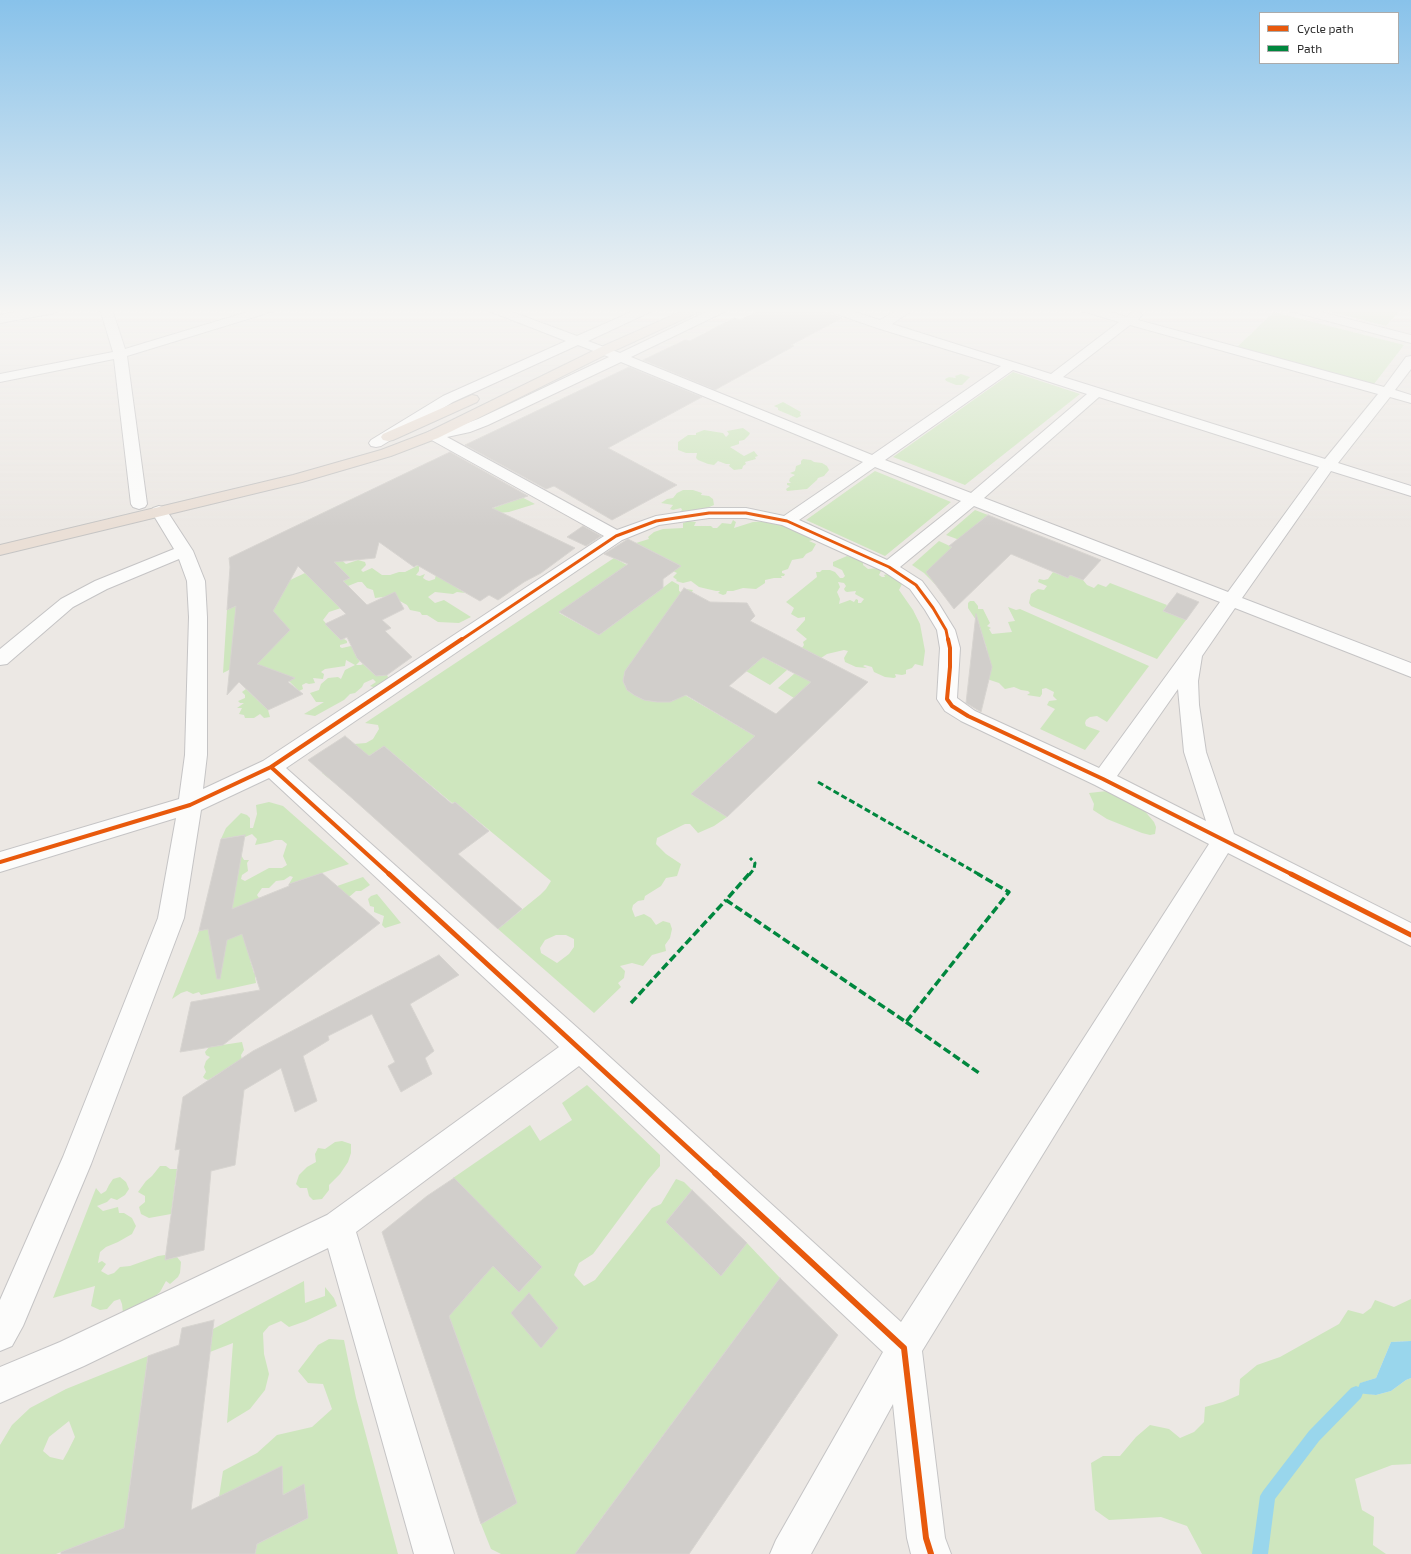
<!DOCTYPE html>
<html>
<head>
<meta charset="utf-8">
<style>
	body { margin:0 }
	#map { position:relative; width:1411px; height:1554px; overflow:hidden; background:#ece8e4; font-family:"Exo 2",sans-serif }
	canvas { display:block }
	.legend { position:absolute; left:1259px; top:12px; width:140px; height:52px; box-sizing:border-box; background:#fff; border:1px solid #ababab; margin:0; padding:5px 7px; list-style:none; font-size:12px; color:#2e2e2e }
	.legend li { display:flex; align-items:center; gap:8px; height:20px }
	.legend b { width:20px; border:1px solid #ababab }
</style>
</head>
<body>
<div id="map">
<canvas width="1411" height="1554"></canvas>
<ul class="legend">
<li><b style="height:5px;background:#e8590c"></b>Cycle path</li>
<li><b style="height:5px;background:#00873e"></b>Path</li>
</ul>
</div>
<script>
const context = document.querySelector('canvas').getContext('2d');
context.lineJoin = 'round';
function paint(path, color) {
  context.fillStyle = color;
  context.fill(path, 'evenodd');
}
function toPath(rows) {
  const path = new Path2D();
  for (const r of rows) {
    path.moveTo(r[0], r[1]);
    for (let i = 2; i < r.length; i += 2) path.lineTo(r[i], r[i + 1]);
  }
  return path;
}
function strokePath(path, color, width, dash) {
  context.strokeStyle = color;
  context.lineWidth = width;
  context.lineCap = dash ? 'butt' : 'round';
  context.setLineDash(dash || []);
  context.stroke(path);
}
const green = toPath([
	[1320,309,1401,309,1386,326],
	[1274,312,1404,345,1374,384,1237,347],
	[1013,372,1080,394,965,485,893,457],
	[961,374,970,377,962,385,956,385,946,381,945,379,949,377,956,378,955,376],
	[783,402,801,412,800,414,801,416,797,418,778,410,778,408,774,406],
	[743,428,750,433,749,435,744,440,739,441,739,444,730,447,744,456,754,451,758,456,755,457,756,459,745,462,746,464,743,466,742,469,734,470,729,466,730,464,726,464,718,461,714,465,708,464,698,460,696,458,697,453,686,453,678,450,678,442,688,435,696,435,696,433,704,430,723,433,726,437,729,434,727,431],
	[803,459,811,460,814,462,822,463,827,466,829,470,824,476,818,478,817,480,807,489,787,491,786,489,790,486,787,485,787,483,791,483,789,481,790,478,795,475,790,473,795,471,796,466,801,464,801,461],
	[875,471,951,502,885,556,806,520],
	[683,490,693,490,702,493,701,495,709,496,713,499,714,505,707,508,707,510,677,514,682,510,681,508,673,510,670,509,673,505,661,503,667,499,673,498,677,493],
	[514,493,535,504,509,512,498,513,486,511,520,498],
	[975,510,988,515,978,523,965,542,946,535],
	[798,519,811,524,818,532,813,540,809,541,816,544,812,551,806,554,803,558,792,560,788,569,782,571,782,573,785,574,784,576,781,576,782,578,774,578,765,580,765,583,756,589,743,588,733,591,727,591,726,594,723,595,718,593,720,591,716,591,699,587,691,581,683,583,676,581,677,580,673,577,677,573,673,571,681,566,636,543,649,539,648,537,654,532,663,529,683,528,683,523,689,521,696,522,694,526,711,526,713,528,717,528,722,523,731,524,733,520,736,522,734,528,753,522],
	[939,541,952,547,936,585,924,573,912,565],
	[847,556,860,559,863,562,863,565,868,569,878,568,881,571,879,575,882,577,885,577,884,575,887,574,891,575,894,579,899,581,902,584,899,590,913,610,920,624,925,651,923,666,915,664,912,668,906,670,906,674,902,675,895,674,896,677,894,678,885,677,874,672,872,667,865,665,863,666,867,668,856,667,845,662,844,658,848,651,844,650,827,654,821,658,802,648,804,645,803,642,807,639,796,630,805,620,805,617,798,618,791,614,794,608,786,602,817,577,816,572,820,572,822,570,830,570,835,572,840,578,843,578,845,576,842,570,833,566,833,562],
	[838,582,844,583,846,586,844,589,845,591,847,592,856,591,855,594,864,599,861,603,858,603,858,600,856,599,854,602,850,600,839,604,840,599,837,592,840,587],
	[338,557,346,564,358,560,365,562,366,565,361,570,363,572,372,568,382,575,390,575,399,572,405,572,419,565,419,571,416,575,420,576,425,574,423,578,426,580,429,581,435,579,436,574,465,583,457,588,465,593,457,592,453,594,435,592,428,597,435,603,444,600,471,617,459,623,438,622,427,615,422,615,420,612,410,610,407,605,391,596,375,598,373,590,367,588,362,582,358,582,348,586,343,581,350,578,345,573,318,567],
	[614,558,627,565,559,613,599,635,672,581,679,585,679,591,681,592,686,589,693,590,691,594,625,671,623,681,627,690,634,695,644,700,657,702,670,702,683,694,755,736,691,794,727,817,714,826,698,833,690,824,685,824,657,838,656,844,666,854,681,864,677,876,666,878,661,886,645,896,644,900,638,901,633,905,632,909,635,917,644,914,651,918,656,925,663,921,670,923,672,929,670,938,665,945,666,951,652,955,643,966,632,963,620,966,625,971,624,978,618,983,621,987,594,1013,498,929,540,895,546,889,551,881,455,802,452,803,440,793,384,746,332,781,322,773,359,748,354,744,366,743,373,739,379,729,378,725,365,723],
	[556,935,566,935,574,939,574,947,569,954,557,963,541,953,540,948,545,940],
	[1053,572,1068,578,1070,575,1083,580,1087,585,1094,588,1098,584,1106,587,1110,583,1167,605,1163,611,1186,620,1157,659,1031,606,1029,603,1031,594,1038,589,1044,590,1047,586,1038,582,1039,579,1044,580,1048,579],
	[305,573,341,608,329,612,323,620,341,640,344,639,347,641,347,643,340,645,340,647,342,648,351,646,356,650,355,654,360,661,356,665,361,665,363,664,376,676,387,675,388,677,387,680,383,682,383,685,376,688,370,686,376,682,373,679,364,683,362,687,355,693,350,694,344,700,315,716,304,714,324,702,316,702,310,693,319,690,321,684,328,678,338,677,341,679,345,670,355,665,346,660,345,666,325,669,321,672,324,674,323,679,313,678,315,683,309,684,306,683,302,685,303,689,299,691,289,681,295,678,262,671,258,664,234,672,231,669,223,673,227,610],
	[970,601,974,601,978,606,978,609,983,609,990,623,987,626,991,628,989,629,992,634,1012,632,1008,622,1015,621,1008,607,1016,610,1020,609,1149,666,1107,722,1097,716,1090,717,1086,720,1085,723,1086,726,1100,731,1085,750,1040,729,1055,709,1047,705,1049,701,1057,700,1053,696,1054,692,1046,688,1042,689,1042,694,1040,697,1027,695,1030,693,1028,691,1021,690,1014,687,1005,689,999,683,987,679,987,649,978,623,968,608,968,603],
	[763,657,787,670,770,685,746,671],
	[795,673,812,682,794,698,778,688],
	[246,689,268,710,270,717,264,718,260,714,254,718,245,718,244,715,239,714,242,708,237,708,244,703,240,703,238,701,245,698,245,695,242,692],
	[1107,791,1143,809,1154,822,1156,827,1155,834,1150,835,1142,833,1107,819,1093,810,1094,804,1089,793],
	[269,802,283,806,349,864,289,884,293,877,290,876,284,880,276,881,269,888,262,888,257,895,259,898,271,950,250,960,254,973,267,967,268,971,255,977,256,983,201,995,199,992,193,994,187,991,181,993,172,999,199,931,227,923,241,855,244,860,249,860,247,863,248,871,242,875,241,879,245,881,269,868,282,868,287,865,283,856,287,844,282,840,275,840,270,842,255,845,257,839,252,834,245,837,244,835,221,839,226,828,241,813,247,815,250,818,250,828,253,828,257,814,256,805],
	[363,877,370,885,361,891,356,891,349,897,297,900],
	[377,894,401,923,385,928,382,925,384,916,374,912,374,907,370,906,368,899,371,896],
	[242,1042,244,1050,241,1055,242,1060,208,1080,205,1079,203,1077,206,1072,204,1067,206,1061,210,1057,206,1055,205,1052,209,1047],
	[587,1085,660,1155,660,1166,648,1180,593,1254,579,1263,574,1275,584,1286,595,1280,652,1208,661,1204,676,1179,684,1182,692,1190,666,1222,721,1276,747,1243,780,1278,575,1554,501,1554,491,1549,481,1524,517,1503,433,1272,460,1303,485,1275,418,1204,426,1197,519,1292,542,1267,453,1178,530,1125,540,1141,572,1120,562,1103],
	[342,1141,351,1144,351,1153,348,1162,340,1174,329,1185,329,1190,322,1199,313,1200,309,1196,307,1188,300,1188,296,1184,299,1175,307,1167,316,1162,315,1154,318,1148,325,1149,335,1142],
	[160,1166,166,1166,170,1169,177,1169,171,1214,149,1218,141,1214,139,1207,145,1202,145,1196,138,1192,146,1181,152,1176],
	[120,1177,126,1182,129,1189,125,1195,117,1200,111,1198,107,1202,97,1206,103,1211,118,1207,119,1213,124,1213,132,1218,136,1226,132,1234,118,1242,106,1247,100,1252,98,1263,102,1261,106,1264,101,1271,108,1275,114,1273,120,1267,130,1266,158,1256,165,1255,165,1260,177,1257,181,1262,180,1273,178,1277,170,1284,166,1281,160,1292,143,1307,123,1313,122,1304,120,1299,114,1301,107,1309,100,1310,91,1306,95,1286,53,1298,96,1188,101,1194,106,1191,109,1185,113,1179],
	[304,1281,305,1303,325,1296,325,1287,334,1298,337,1306,306,1321,289,1327,281,1321,269,1326,263,1333,264,1354,269,1374,265,1390,250,1409,227,1423,233,1343,210,1352,213,1329],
	[1411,1299,1411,1341,1391,1342,1376,1378,1361,1383,1356,1392,1376,1395,1391,1391,1406,1380,1411,1378,1411,1464,1392,1465,1355,1479,1362,1510,1374,1517,1373,1545,1386,1554,1202,1554,1187,1526,1161,1517,1109,1520,1095,1510,1091,1463,1103,1456,1120,1456,1136,1437,1150,1425,1169,1429,1180,1438,1194,1432,1204,1422,1205,1407,1223,1402,1239,1395,1240,1379,1257,1365,1280,1357,1339,1324,1348,1310,1363,1314,1371,1308,1375,1300,1394,1307],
	[329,1339,344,1340,356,1398,398,1554,255,1554,257,1544,308,1518,304,1485,283,1495,282,1467,219,1497,223,1471,257,1453,277,1435,312,1427,332,1409,323,1384,308,1383,298,1371,318,1345],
	[148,1356,124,1528,56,1554,0,1554,0,1445,12,1425,30,1408,66,1389],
	[69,1421,75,1437,68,1451,63,1460,50,1457,43,1451,49,1437]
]);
const water = toPath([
	[1411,1341,1411,1378,1406,1380,1391,1391,1376,1395,1356,1393,1360,1383,1376,1378,1391,1342]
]);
const stream = toPath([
	[1356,1386,1361,1388,1363,1393,1361,1398,1319,1441,1275,1499,1268,1554,1252,1554,1260,1496,1263,1491,1309,1431,1351,1388,1356,1386]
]);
const building = toPath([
	[763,309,816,309,842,318,791,345,794,346,715,390,643,360,685,340,690,341,734,318,740,320,763,309],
	[629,367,702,397,608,448,677,485,612,520,554,486,546,489,465,445,629,367],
	[450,452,528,496,492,508,575,548,541,573,524,582,498,600,489,595,480,601,417,565,414,567,379,542,375,558,334,562,350,578,343,581,367,605,395,592,404,609,382,620,391,628,385,631,412,657,387,675,376,676,357,658,347,637,341,640,325,624,346,614,298,566,273,611,290,630,257,664,295,678,288,682,303,694,268,710,239,682,227,695,236,606,227,610,230,567,229,558,450,452],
	[988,515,1015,526,1101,560,1083,580,1070,575,1068,578,1011,554,954,609,926,572,952,547,949,546,988,515],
	[583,526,601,536,586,546,567,537,583,526],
	[628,539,681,566,663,579,663,588,599,635,559,612,628,564,604,554,628,539],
	[684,588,710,602,747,603,755,616,750,621,868,682,727,817,691,794,755,736,686,695,670,702,657,702,644,700,634,695,627,690,623,681,625,671,684,588],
	[763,657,811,682,776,714,729,686,763,657],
	[1177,593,1199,602,1186,620,1163,611,1177,593],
	[976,614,992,667,981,712,966,703,976,614],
	[345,736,369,756,384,746,452,804,455,802,489,831,458,854,522,909,498,929,353,799,308,760,345,736],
	[245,835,232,909,289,886,289,884,322,873,380,923,223,1045,180,1052,191,1002,260,990,242,934,227,940,220,979,217,979,208,929,199,931,221,839,245,835],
	[439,955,459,975,410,1004,434,1051,425,1058,432,1074,401,1092,388,1066,395,1062,372,1014,328,1036,329,1040,303,1056,317,1101,295,1112,281,1068,244,1090,235,1165,211,1171,204,1250,165,1260,180,1149,175,1150,183,1097,253,1051,439,955],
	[454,1178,542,1267,519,1292,493,1266,449,1316,517,1503,481,1524,382,1232,427,1196,454,1178],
	[692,1190,747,1243,721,1276,666,1222,692,1190],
	[780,1278,838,1335,689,1554,575,1554,780,1278],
	[529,1293,558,1328,541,1348,511,1313,529,1293],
	[214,1320,191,1510,282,1466,283,1495,304,1484,308,1518,257,1544,255,1554,61,1554,61,1552,124,1528,148,1356,179,1345,182,1328,214,1320]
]);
const minor = toPath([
	[34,309,61,309,55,313,0,323,0,315,34,309],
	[100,309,112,309,125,349,257,309,276,309,274,311,127,356,147,504,145,507,139,509,133,507,131,504,114,359,0,382,0,374,113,352,100,309],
	[487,309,504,309,577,336,638,309,654,309,652,311,588,341,620,353,712,309,728,309,726,311,631,357,872,455,1001,366,877,328,828,311,826,309,845,309,880,320,899,309,914,309,892,324,1051,374,1119,322,1082,311,1080,309,1100,309,1127,317,1132,312,1140,312,1142,315,1138,320,1384,387,1406,357,1411,356,1411,369,1395,390,1411,395,1411,403,1390,397,1338,463,1411,486,1411,496,1331,471,1242,598,1411,663,1411,677,1235,608,1202,656,1198,681,1199,705,1206,752,1234,834,1411,923,1411,946,1228,853,922,1351,945,1538,951,1554,911,1554,907,1538,893,1404,811,1554,770,1554,776,1540,883,1352,579,1066,356,1232,454,1554,414,1554,328,1248,84,1366,0,1403,0,1367,60,1342,327,1215,559,1047,269,778,201,810,184,918,91,1164,23,1326,12,1346,0,1351,0,1300,63,1157,158,918,176,818,0,872,0,852,179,799,185,755,189,617,187,581,179,559,107,589,73,607,7,664,0,665,0,649,61,599,95,581,174,549,151,511,153,508,159,506,165,508,193,551,205,581,207,617,207,755,203,789,263,761,604,536,428,438,426,435,428,432,462,425,478,419,609,357,578,345,453,402,381,446,376,447,371,446,369,443,371,440,443,396,566,341,489,311,487,309],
	[1130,325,1378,394,1325,459,1063,377,1130,325],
	[621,362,863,462,784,516,746,508,709,508,656,516,617,530,447,437,470,432,488,425,621,362],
	[1013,370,1087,394,971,493,885,460,1013,370],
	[1099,397,1319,467,1228,592,984,498,1099,397],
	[875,467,961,501,887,560,799,520,875,467],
	[974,506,1220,602,1099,768,975,711,957,698,960,648,955,630,939,604,922,581,900,567,974,506],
	[709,518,746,518,782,525,883,571,910,589,925,610,937,630,940,648,937,699,945,711,961,721,1095,785,1209,844,901,1322,590,1039,286,768,622,540,659,525,709,518],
	[1178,689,1184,752,1206,821,1117,776,1178,689],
	[1288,309,1309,309,1411,335,1411,343,1290,311,1288,309]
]);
const highway = toPath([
	[687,309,703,309,701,311,607,354,438,438,391,456,302,482,0,555,0,545,293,475,381,450,428,432,599,348,687,309],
	[472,395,477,396,479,399,477,402,393,440,388,441,383,440,381,437,383,434,472,395]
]);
const quietFar1 = toPath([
	[818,782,980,875],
	[749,875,754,869,755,863,750,858]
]);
const quiet = toPath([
	[749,874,726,900,906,1022,1009,892,978,874],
	[631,1003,726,900],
	[906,1022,979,1073]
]);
const cyclewayFar3 = toPath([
	[461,640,616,536,656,521,709,513,746,513,787,521,889,567,916,585,933,608,946,630,948,640]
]);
const cyclewayFar2 = toPath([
	[948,639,950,648,950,667,947,699,952,706,968,716,1103,779,1293,875],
	[271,767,462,639],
	[0,862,190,805,271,767,390,875]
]);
const cyclewayFar1 = toPath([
	[389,874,716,1174],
	[1291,874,1411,935]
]);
const cycleway = toPath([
	[715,1173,904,1348,926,1538,931,1554]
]);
paint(green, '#cee6be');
paint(water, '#99d6ec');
paint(stream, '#99d6ec');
paint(building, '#d1cecb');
strokePath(building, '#d7d4d0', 1);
strokePath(minor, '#c5c4c5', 2);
strokePath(highway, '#c6c5c4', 2);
paint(minor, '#fcfcfb');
paint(highway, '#eadfd6');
strokePath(quietFar1, '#00873e', 3, [6, 3]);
strokePath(quiet, '#00873e', 3.5, [8, 3.5]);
strokePath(cyclewayFar3, '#e8590c', 3);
strokePath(cyclewayFar2, '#e8590c', 4);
strokePath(cyclewayFar1, '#e8590c', 5);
strokePath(cycleway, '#e8590c', 6);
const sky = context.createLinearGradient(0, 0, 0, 527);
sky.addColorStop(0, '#88c2ea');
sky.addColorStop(0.59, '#f6f5f3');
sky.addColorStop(1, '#f6f5f300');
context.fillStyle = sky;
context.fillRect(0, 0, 1411, 527);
</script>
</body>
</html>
